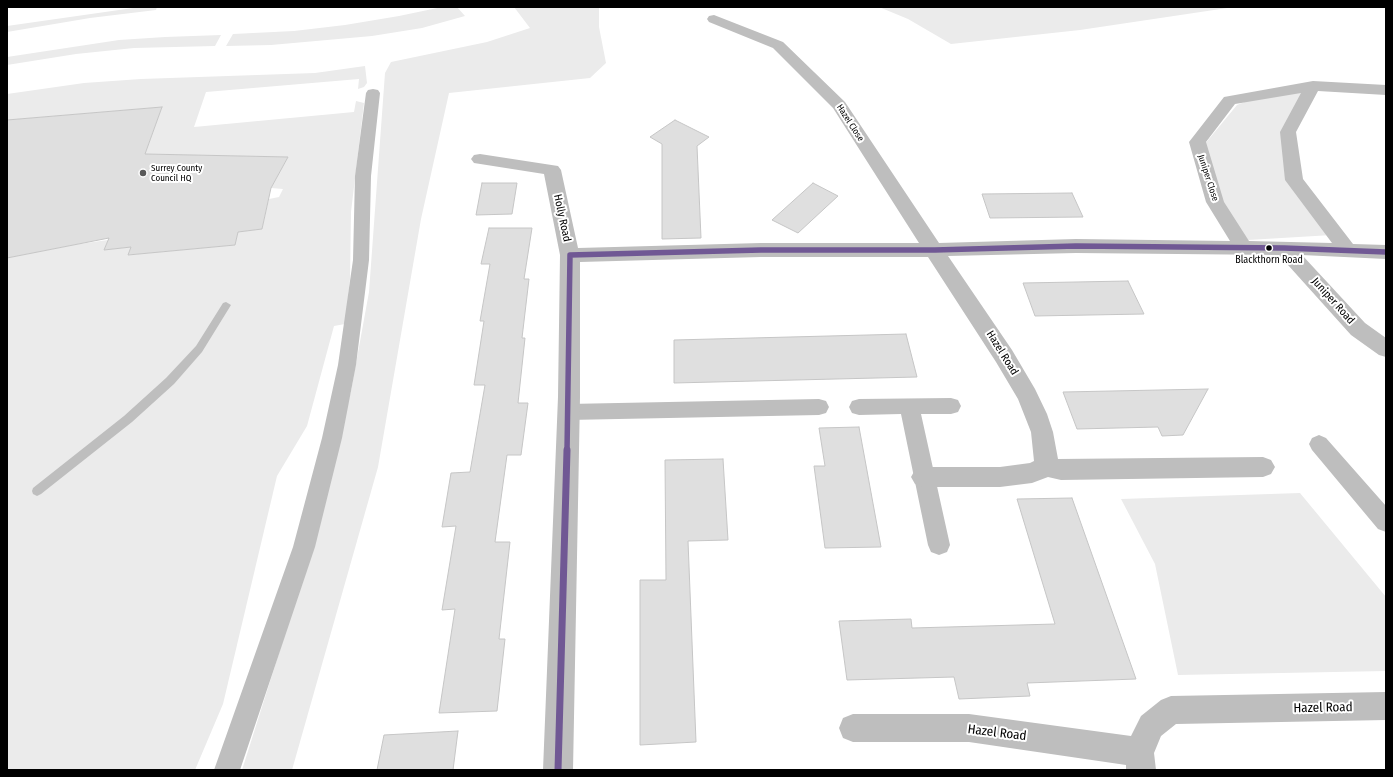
<!DOCTYPE html>
<html>
<head>
<meta charset="utf-8">
<style>
	body { margin:0 }
	#map { position:relative; width:1393px; height:777px; overflow:hidden; background:#fff; font-family:"Fira Sans Condensed",sans-serif }
	canvas { display:block }
	.frame { position:absolute; inset:0; border:8px solid #000; pointer-events:none }
</style>
</head>
<body>
<div id="map">
<canvas width="1393" height="777"></canvas>
<div class="frame"></div>
</div>
<script>
const context = document.querySelector('canvas').getContext('2d');
context.lineJoin = 'round';
function paint(path, color) {
  context.fillStyle = color;
  context.fill(path, 'evenodd');
}
function toPath(rows) {
  const path = new Path2D();
  for (const r of rows) {
    path.moveTo(r[0], r[1]);
    for (let i = 2; i < r.length; i += 2) path.lineTo(r[i], r[i + 1]);
  }
  return path;
}
function strokePath(path, color, width, dash) {
  context.strokeStyle = color;
  context.lineWidth = width;
  context.lineCap = dash ? 'butt' : 'round';
  context.setLineDash(dash || []);
  context.stroke(path);
}
function drawText(font, color, halo, rows, align = 'center') {
  context.font = font + ' "Fira Sans Condensed",sans-serif';
  context.lineWidth = 4;
  context.setLineDash([]);
  context.textBaseline = 'middle';
  context.strokeStyle = halo;
  context.fillStyle = color;
  for (const [text, x, y, turn = 0] of rows) {
    context.save();
    context.translate(x, y);
    context.rotate((+turn || 0) * Math.PI / 180);
    context.textAlign = isNaN(turn) ? turn : align;
    if (halo) context.strokeText(text, 0, 0);
    context.fillText(text, 0, 0);
    context.restore();
  }
}
const green = toPath([
	[140,7,157,7,156,10,90,18,7,32,7,26],
	[442,7,457,7,465,16,422,28,372,36,271,45,226,46,233,34,294,31,345,25,399,16],
	[514,7,599,7,599,27,606,63,590,78,449,93,421,219,378,467,292,770,242,770,311,552,351,391,369,292,385,73,391,62,487,42,530,28],
	[879,7,1234,7,1080,30,951,44,908,19],
	[221,35,215,46,134,48,76,54,7,65,7,57,119,40,165,37],
	[365,66,367,83,364,87,358,89,359,79,206,92,194,127,354,112,356,101,364,103,351,212,350,279,345,324,334,326,307,426,277,476,223,704,195,770,7,770,7,258,79,244,108,240,104,250,131,247,128,255,235,245,238,232,262,229,269,199,279,197,283,189,271,188,288,157,145,154,162,107,7,120,7,94,84,83,141,79,315,73],
	[1305,91,1283,153,1332,235,1248,240,1221,204,1204,145,1237,105,1247,101],
	[1300,493,1386,597,1386,671,1178,675,1155,564,1121,499]
]);
const stream = toPath([
	[226,302,231,305,202,352,174,384,132,422,41,494,37,496,33,494,32,491,33,488,124,416,166,378,196,346,223,303,226,302]
]);
const building = toPath([
	[162,107,145,154,288,157,271,188,262,229,238,232,235,245,128,255,131,247,104,250,109,238,7,258,7,120,162,107],
	[675,120,709,137,697,146,701,238,662,239,662,144,650,137,675,120],
	[482,183,517,183,512,214,476,215,482,183],
	[813,183,838,196,798,233,772,220,813,183],
	[1072,193,1083,217,990,218,982,194,1072,193],
	[489,228,532,228,524,279,529,279,522,338,525,338,518,403,528,403,521,455,507,455,495,542,510,542,499,639,505,639,497,711,439,713,455,609,442,610,456,526,442,527,451,473,470,472,485,385,474,385,484,321,480,321,490,264,481,264,489,228],
	[1128,281,1144,314,1035,316,1023,283,1128,281],
	[906,334,917,377,674,383,674,340,906,334],
	[1208,389,1183,435,1162,436,1158,427,1077,429,1063,392,1208,389],
	[859,427,881,547,825,548,814,466,825,466,819,428,859,427],
	[723,459,728,540,688,541,696,742,640,745,640,580,666,580,665,460,723,459],
	[1072,498,1136,679,1027,683,1030,696,959,699,954,677,847,680,839,621,911,619,912,628,1055,624,1017,499,1072,498],
	[458,731,453,770,377,770,384,735,458,731]
]);
const lane = toPath([
	[373,89,378,90,380,93,371,176,369,260,356,365,342,438,315,547,240,770,214,770,293,547,322,438,338,365,353,260,355,176,366,93,368,90,373,89],
	[951,398,958,400,961,406,958,412,951,414,921,414,950,545,947,552,939,555,931,552,928,545,901,414,859,415,852,413,849,407,852,401,859,399,951,398],
	[819,399,826,401,829,407,826,413,819,415,568,420,561,418,558,412,561,406,568,404,819,399],
	[1319,435,1326,438,1386,506,1386,532,1378,529,1312,450,1309,444,1312,438,1319,435]
]);
const street = toPath([
	[714,15,783,42,845,102,939,243,1076,239,1230,241,1206,202,1189,142,1224,97,1313,81,1386,85,1386,95,1318,91,1296,132,1303,179,1353,244,1386,245,1386,259,1302,255,1365,323,1386,338,1386,357,1379,355,1351,335,1279,255,1076,253,948,256,1012,350,1035,389,1047,414,1053,432,1058,459,1263,457,1271,460,1275,467,1271,474,1263,477,1061,480,1048,477,1032,483,1000,487,923,487,915,484,911,477,915,470,923,467,1000,467,1030,463,1034,461,1031,432,1018,399,996,362,928,257,761,257,580,262,580,397,573,770,543,770,558,397,560,255,544,174,474,163,471,159,474,155,480,154,558,166,561,170,578,248,761,243,919,243,833,108,773,48,709,22,707,19,709,16,714,15],
	[1301,93,1280,132,1285,180,1332,243,1249,241,1224,202,1206,142,1235,104,1301,93],
	[1386,692,1386,720,1176,724,1161,736,1154,753,1156,770,1126,770,1126,765,969,742,853,742,843,738,839,728,843,718,853,714,969,714,1131,736,1141,716,1161,700,1171,696,1386,692]
]);
const bus1Far1 = toPath([
	[570,255,761,250,935,250,1076,246,1284,248,1386,252],
	[567,451,570,255]
]);
const bus1 = toPath([
	[558,770,567,450]
]);
const markers = [
	[143,173,4,"#595959"],
	[1269,248,3.5,"#000"]
];
const farStreetnames = [
	["Hazel Close",850,123,57],
	["Juniper Close",1208,178,72]
];
const farPoinames = [
	["Surrey County",151,168],
	["Council HQ",151,178]
];
const busNames = [
	["Blackthorn Road",1269,260]
];
const streetNames = [
	["Holly Road",562,218,78],
	["Juniper Road",1333,301,48],
	["Hazel Road",1002,353,58]
];
const nearStreetnames = [
	["Hazel Road",1323,708,-1],
	["Hazel Road",997,733,7]
];
paint(green, '#ebebeb');
paint(stream, '#bebebe');
paint(building, '#dfdfdf');
strokePath(building, '#c6c6c6', 1);
paint(lane, '#bebebe');
paint(street, '#bebebe');
strokePath(bus1Far1, '#705894', 5.5);
strokePath(bus1, '#705894', 7);
for (const [x, y, r, color] of markers) {
  const dot = new Path2D();
  dot.arc(x, y, r, 0, 2 * Math.PI);
  context.fillStyle = color;
  context.fill(dot);
  strokePath(dot, '#fff', 1.5);
}
drawText('9px', '#000', '#fff', farStreetnames);
drawText('9px', '#000', '#fff', farPoinames, 'left');
drawText('10px', '#000', '#fff', busNames);
drawText('11px', '#000', '#fff', streetNames);
drawText('13px', '#000', '#fff', nearStreetnames);
</script>
</body>
</html>
